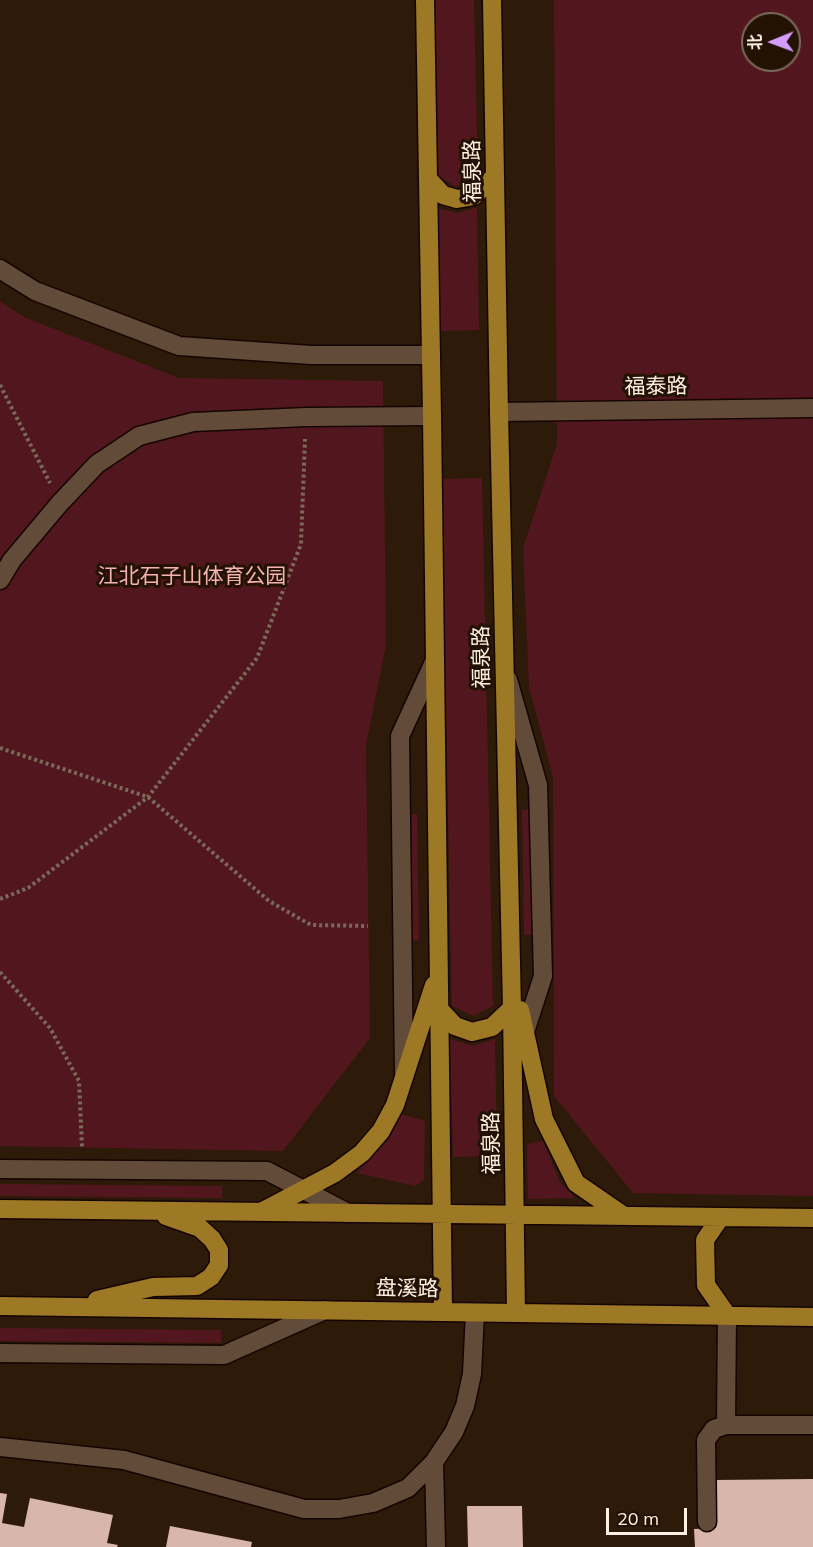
<!DOCTYPE html>
<html>
<head>
<meta charset="utf-8">
<style>
	body { margin:0 }
	#map { position:relative; width:813px; height:1547px; overflow:hidden; background:#2e1a08; font-family:Mulish,"Noto Sans SC",sans-serif }
	canvas { display:block }
	.north { position:absolute; left:741px; top:12px; width:60px; height:60px; box-sizing:border-box; background:#231101; border:2px solid #7b6b5d; border-radius:50%; rotate:269deg; font-size:16px; font-weight:700; line-height:24px; text-align:center; color:#fff1e6 }
	.north::after { content:''; display:block; margin:auto; width:21px; height:27px; background:#d49cfb; clip-path:polygon(50% 0,100% 100%,50% 72%,0 100%) }
	.scale { position:absolute; left:606px; top:1508px; width:81px; height:27px; box-sizing:border-box; border:3px solid #fff1e6; border-top:0; padding-left:8px; font-size:18px; line-height:21px; white-space:nowrap; color:#fff1e6; -webkit-text-stroke:4px #231101; paint-order:stroke }
</style>
</head>
<body>
<div id="map">
<canvas width="813" height="1547"></canvas>
<div class="north">北</div>
<div class="scale">20 m</div>
</div>
<script>
const context = document.querySelector('canvas').getContext('2d');
context.lineJoin = 'round';
function paint(path, color) {
  context.fillStyle = color;
  context.fill(path, 'evenodd');
}
function toPath(rows) {
  const path = new Path2D();
  for (const r of rows) {
    path.moveTo(r[0], r[1]);
    for (let i = 2; i < r.length; i += 2) path.lineTo(r[i], r[i + 1]);
  }
  return path;
}
function strokePath(path, color, width, dash) {
  context.strokeStyle = color;
  context.lineWidth = width;
  context.lineCap = dash ? 'butt' : 'round';
  context.setLineDash(dash || []);
  context.stroke(path);
}
function drawText(font, color, halo, rows, align = 'center') {
  context.font = font + ' Mulish,"Noto Sans SC",sans-serif';
  context.lineWidth = 6;
  context.setLineDash([]);
  context.textBaseline = 'middle';
  context.strokeStyle = halo;
  context.fillStyle = color;
  for (const [text, x, y, turn = 0] of rows) {
    context.save();
    context.translate(x, y);
    context.rotate((+turn || 0) * Math.PI / 180);
    context.textAlign = isNaN(turn) ? turn : align;
    if (halo) context.strokeText(text, 0, 0);
    context.fillText(text, 0, 0);
    context.restore();
  }
}
const green = toPath([
	[434,0,474,0,478,176,456,187,437,175],
	[554,0,813,0,813,1196,633,1193,554,1096,553,777,529,687,523,548,557,444],
	[753,24,789,24,789,60,753,60],
	[477,207,479,330,439,331,437,208,458,213],
	[0,301,24,317,179,378,383,381,386,645,366,745,370,1038,283,1151,0,1146],
	[482,478,493,1006,473,1016,452,1006,441,479],
	[531,809,534,935,524,935,522,810],
	[407,814,417,814,419,940,409,941],
	[450,1039,473,1046,495,1039,497,1156,453,1157],
	[401,1114,425,1121,424,1180,415,1186,357,1173,389,1139],
	[543,1141,560,1182,575,1198,528,1199,527,1144],
	[0,1184,222,1186,222,1198,0,1196],
	[0,1328,221,1330,221,1343,0,1341]
]);
const building = toPath([
	[813,1479,813,1547,695,1547,694,1529,716,1528,715,1480],
	[0,1493,7,1494,2,1523,24,1527,30,1498,113,1515,107,1543,118,1545,117,1547,0,1547],
	[467,1506,522,1506,523,1547,468,1547],
	[170,1526,252,1542,251,1547,166,1547]
]);
const path = toPath([
	[0,385,50,483],
	[0,748,148,797,269,901,311,925,368,926],
	[0,899,28,888,148,797,257,658,301,544,305,439],
	[0,972,50,1028,79,1081,82,1147]
]);
const minor = toPath([
	[0,269,35,291,179,346,311,355,431,355],
	[499,412,813,408],
	[0,580,12,560,60,503,97,464,139,436,193,422,306,417,432,416],
	[508,680,538,785,543,976,523,1038],
	[404,1073,400,736,435,660],
	[0,1169,267,1171,348,1213],
	[0,1353,224,1355,325,1310],
	[726,1425,727,1315],
	[0,1447,124,1460,304,1509,339,1509,373,1503,408,1488,434,1462,454,1432,465,1406,472,1374,475,1313],
	[434,1462,436,1547],
	[707,1522,706,1440,714,1429,726,1425,813,1425]
]);
const major = toPath([
	[425,0,432,416,443,1312],
	[492,0,499,412,512,1008,516,1313],
	[428,179,443,195,457,199,474,196,495,176],
	[440,1010,455,1026,472,1032,492,1027,512,1008],
	[520,1010,544,1119,576,1183,624,1216],
	[0,1209,813,1218],
	[263,1211,335,1173,362,1153,381,1131,395,1105,434,985],
	[720,1218,705,1240,706,1285,727,1315],
	[97,1300,153,1287,197,1286,211,1277,219,1265,219,1250,212,1239,200,1228,166,1216],
	[0,1306,813,1317]
]);
const streetNames = [
	["福泉路",473,171,-91],
	["福泰路",656,387,-1],
	["福泉路",482,657,-91],
	["福泉路",492,1143,-91],
	["盘溪路",407,1289,1]
];
const parkNames = [
	["江北石子山体育公园",192,577]
];
paint(green, '#52171e');
paint(building, '#d8b6aa');
strokePath(minor, '#150500', 21);
strokePath(major, '#150500', 21);
strokePath(path, '#7b6959', 4, [3, 3]);
strokePath(minor, '#624c39', 18);
strokePath(major, '#9d7825', 18);
drawText('21px', '#fff1e6', '#231101', streetNames);
drawText('21px', '#f6b2b3', '#231101', parkNames);
</script>
</body>
</html>
